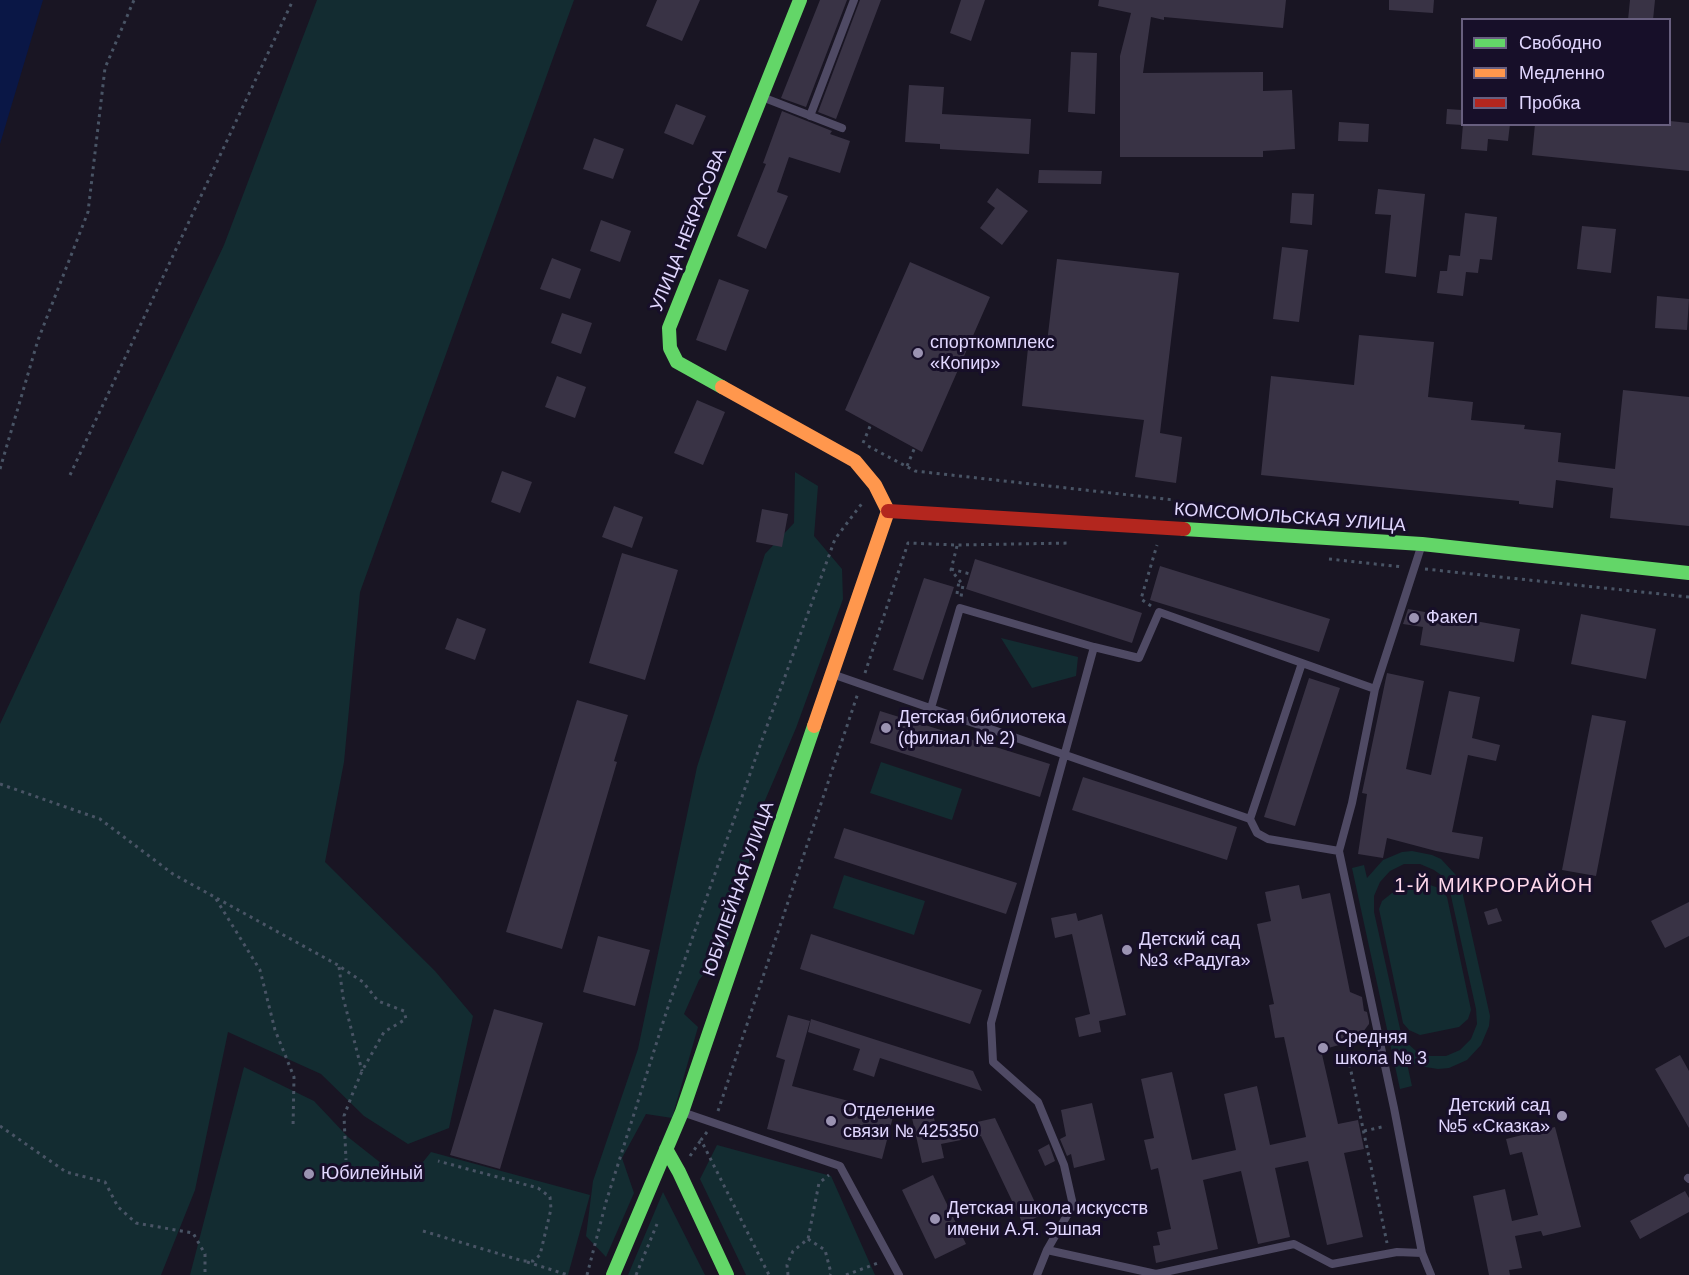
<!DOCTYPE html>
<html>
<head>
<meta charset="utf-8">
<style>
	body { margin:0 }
	#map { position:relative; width:1689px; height:1275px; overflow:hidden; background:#191523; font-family:Helvetica,sans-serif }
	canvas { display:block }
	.legend { position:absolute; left:1461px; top:18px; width:210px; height:108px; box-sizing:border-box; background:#170f29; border:2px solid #685f7f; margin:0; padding:8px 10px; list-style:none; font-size:18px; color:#e1d7ff }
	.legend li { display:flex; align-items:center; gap:12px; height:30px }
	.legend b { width:30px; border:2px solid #685f7f }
</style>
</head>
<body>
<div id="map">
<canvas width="1689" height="1275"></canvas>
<ul class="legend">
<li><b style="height:8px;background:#63d668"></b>Свободно</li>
<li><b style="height:8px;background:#ff974d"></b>Медленно</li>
<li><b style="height:8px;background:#b3261e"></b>Пробка</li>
</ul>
</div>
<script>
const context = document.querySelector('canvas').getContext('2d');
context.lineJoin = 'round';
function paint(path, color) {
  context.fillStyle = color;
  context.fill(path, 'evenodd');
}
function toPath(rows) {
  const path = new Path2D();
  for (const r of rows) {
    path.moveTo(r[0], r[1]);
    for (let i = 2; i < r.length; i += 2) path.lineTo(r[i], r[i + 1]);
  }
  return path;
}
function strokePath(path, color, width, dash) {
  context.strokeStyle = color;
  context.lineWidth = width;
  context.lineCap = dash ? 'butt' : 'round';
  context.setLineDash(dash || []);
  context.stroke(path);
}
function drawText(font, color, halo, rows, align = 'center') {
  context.font = font + ' Helvetica,sans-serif';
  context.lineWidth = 6;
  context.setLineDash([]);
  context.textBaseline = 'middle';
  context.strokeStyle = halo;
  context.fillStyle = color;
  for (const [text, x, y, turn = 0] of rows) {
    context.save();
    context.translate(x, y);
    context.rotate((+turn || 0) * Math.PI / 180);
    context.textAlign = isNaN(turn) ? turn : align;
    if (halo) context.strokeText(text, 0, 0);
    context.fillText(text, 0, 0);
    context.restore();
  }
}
const green = toPath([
	[317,0,574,0,360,592,344,762,325,862,435,971,473,1016,449,1128,408,1144,364,1116,321,1074,228,1032,195,1190,161,1275,0,1275,0,724,224,245],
	[795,472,818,486,814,536,842,569,843,599,796,728,763,805,728,946,699,980,684,1014,698,1027,672,1118,646,1114,622,1158,634,1193,606,1257,586,1236,593,1181,638,1049,697,767,765,554,794,523],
	[1001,638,1078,657,1076,676,1032,688],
	[881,762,962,789,952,820,870,793],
	[1412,851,1432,855,1441,859,1455,874,1460,882,1490,1016,1489,1026,1481,1045,1467,1060,1449,1068,1438,1069,1419,1066,1406,1059,1412,1086,1400,1089,1352,868,1364,865,1367,878,1383,860,1402,852],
	[1404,864,1420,864,1434,870,1441,875,1449,887,1476,1009,1477,1024,1471,1039,1460,1050,1446,1056,1430,1056,1416,1051,1406,1042,1401,1033,1374,912,1374,896,1380,882,1390,871],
	[844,875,925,901,914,935,833,908],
	[1430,885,1439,888,1447,897,1471,1010,1468,1019,1459,1027,1420,1035,1409,1030,1403,1023,1379,909,1382,901,1392,893],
	[244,1067,314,1101,348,1137,391,1171,411,1177,431,1152,590,1195,568,1275,190,1275],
	[717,1145,831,1176,875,1275,746,1275,700,1179],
	[663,1192,705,1275,628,1275]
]);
const water = toPath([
	[0,0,43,0,0,144]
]);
const building = toPath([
	[657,0,700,0,682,41,646,26],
	[820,0,847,0,806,107,781,98],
	[860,0,881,0,836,119,818,112],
	[961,0,985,0,971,41,950,33],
	[1099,0,1286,0,1283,28,1164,17,1164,20,1151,17,1143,73,1263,72,1263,91,1292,90,1295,149,1263,151,1263,157,1120,157,1120,56,1131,13,1098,6],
	[1389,0,1434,0,1433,13,1389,10],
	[1630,0,1655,0,1653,20,1628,20],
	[1071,52,1097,53,1095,114,1068,112],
	[909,85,944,87,942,114,1031,119,1029,154,940,149,940,144,905,142],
	[676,104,706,116,693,145,664,133],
	[1447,109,1462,110,1462,125,1446,124],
	[782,111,832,131,830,134,850,141,840,173,789,157,777,192,788,196,766,249,737,236,766,164,763,163],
	[1670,121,1689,123,1689,171,1532,155,1535,124,1670,124],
	[1339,122,1369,124,1368,142,1338,141],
	[1463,124,1510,124,1508,141,1488,139,1487,151,1461,149],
	[594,138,624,149,613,179,583,169],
	[1039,170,1102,171,1101,184,1038,183],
	[997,188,1028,211,1002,245,980,228,995,208,987,202],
	[1378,189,1425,194,1416,277,1385,273,1391,215,1375,214],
	[1292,193,1314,194,1312,225,1290,223],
	[1465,213,1497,217,1492,260,1480,259,1478,273,1466,272,1463,296,1437,293,1440,271,1447,271,1449,255,1460,256],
	[601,220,631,231,620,262,590,251],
	[1582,226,1616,229,1611,273,1577,269],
	[1282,247,1308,250,1299,322,1273,319],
	[552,258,581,269,570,299,540,289],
	[1057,259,1179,273,1160,433,1182,437,1176,483,1135,477,1144,420,1022,406,1028,348,1046,351],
	[910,262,990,297,922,452,845,410],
	[719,279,749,290,726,351,696,340],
	[1657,296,1689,299,1687,330,1655,328],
	[562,313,592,323,581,354,551,343],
	[1359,335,1434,342,1428,397,1473,402,1471,420,1525,425,1524,429,1561,433,1558,462,1615,469,1623,390,1689,397,1689,526,1610,518,1613,488,1556,480,1553,508,1519,504,1519,501,1261,475,1271,376,1354,385],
	[557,376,586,387,575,418,545,407],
	[697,400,725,412,703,465,674,453],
	[502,471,532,482,520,513,491,502],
	[614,506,643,517,632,548,602,537],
	[762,509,788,514,782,547,756,542],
	[622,553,678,570,645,680,589,663],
	[975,559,1142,613,1132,643,966,589],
	[1160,566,1330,619,1319,652,1150,600],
	[924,578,954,587,923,680,893,670],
	[1408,609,1520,629,1514,662,1420,645,1423,627,1403,624],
	[1581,614,1656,629,1646,679,1571,664],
	[457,618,486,629,475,660,445,649],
	[1387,673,1424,681,1406,769,1431,775,1449,691,1480,697,1472,738,1500,745,1496,761,1468,755,1452,832,1483,837,1479,859,1436,851,1387,838,1383,858,1358,854,1367,794,1362,793],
	[1309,678,1340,688,1295,826,1264,817],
	[577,700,628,715,614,761,617,762,562,949,506,932],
	[880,711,1050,764,1040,797,870,743],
	[1592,715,1626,721,1596,876,1562,870],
	[1083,777,1237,827,1227,860,1072,810],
	[844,828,1017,883,1006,914,834,858],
	[1299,885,1302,899,1330,893,1350,992,1362,997,1364,1011,1367,1012,1369,1021,1369,1024,1357,1040,1321,1050,1338,1124,1358,1120,1364,1149,1344,1153,1363,1237,1327,1245,1308,1161,1275,1168,1290,1237,1258,1244,1241,1171,1203,1180,1218,1249,1156,1263,1153,1246,1160,1245,1157,1232,1171,1229,1158,1168,1151,1170,1144,1140,1154,1138,1141,1079,1172,1072,1192,1160,1236,1150,1224,1094,1257,1086,1270,1145,1306,1137,1284,1037,1275,1038,1269,1005,1274,1004,1257,924,1271,921,1265,892],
	[1689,902,1689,936,1665,948,1651,921],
	[1497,908,1502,921,1488,925,1484,912],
	[1076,913,1078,921,1102,914,1126,1015,1099,1021,1101,1032,1079,1037,1075,1018,1090,1014,1072,934,1055,938,1051,918],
	[811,934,982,990,970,1024,800,969],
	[598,936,650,950,635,1006,583,992],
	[494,1009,543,1023,500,1169,450,1155],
	[788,1015,810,1021,792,1086,894,1113,882,1159,767,1129,785,1060,776,1057],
	[811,1019,973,1071,982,1091,880,1058,874,1077,853,1070,860,1049,808,1032],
	[1680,1055,1689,1071,1689,1128,1655,1069],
	[1092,1103,1105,1160,1074,1168,1071,1154,1067,1156,1060,1139,1066,1136,1061,1110],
	[931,1105,937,1131,995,1118,1041,1215,1023,1224,981,1136,941,1144,944,1158,922,1163,910,1109],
	[1555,1127,1581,1227,1543,1236,1541,1231,1515,1236,1522,1268,1509,1270,1510,1275,1489,1275,1473,1196,1505,1189,1512,1221,1538,1215,1522,1152,1510,1155,1506,1139],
	[1049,1144,1055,1161,1045,1166,1038,1150],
	[933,1175,966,1244,935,1259,902,1190],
	[1685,1191,1689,1198,1689,1212,1640,1239,1630,1221]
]);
const path = toPath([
	[863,443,871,424],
	[868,446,915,471,1174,500,1185,511],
	[907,466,915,447],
	[0,469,38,340,88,212,105,68,134,0],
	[70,475,293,0],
	[957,546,951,570,963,585,961,597],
	[1329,559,1403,567],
	[951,569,970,574],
	[1425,569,1689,597],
	[957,594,959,581],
	[1151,606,1141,599,1157,545],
	[865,673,908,543,957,545,1071,543],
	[0,784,100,819,173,874,336,964,363,982,378,1001,404,1011,406,1019,384,1032,362,1071,352,1095,344,1116,346,1160],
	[216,899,260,970,275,1030,294,1077,293,1128],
	[339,967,343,997,362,1071],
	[1348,1057,1387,1243],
	[718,1111,858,693],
	[0,1126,66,1172,105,1182,118,1207,136,1223,193,1233,205,1254,205,1275],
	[1364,1131,1386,1126],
	[707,1132,701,1140,769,1275],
	[690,1156,701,1140],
	[423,1231,523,1261,533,1261,540,1255,551,1209,550,1197,538,1188,438,1161],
	[808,1239,825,1250,831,1273,830,1275],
	[527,1262,568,1275],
	[587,1275,606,1202,667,1010,763,737,835,539,863,502],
	[636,1275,657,1224],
	[788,1275,787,1265,793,1251,808,1239,819,1183,829,1175],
	[846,1275,878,1263]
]);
const lane = toPath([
	[762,97,842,128],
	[810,116,854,0],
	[1422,544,1375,689,1352,803,1339,851,1394,1108,1422,1253],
	[832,674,1250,819,1257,833,1268,839,1339,851],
	[931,708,960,608,1094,647],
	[1250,819,1302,663],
	[682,1112,840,1166,899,1275],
	[1688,1178,1689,1179],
	[1047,1250,1073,1205,1064,1165,1038,1102,993,1062,991,1023,1094,647,1139,658,1159,612,1375,689],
	[1037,1275,1047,1250,1156,1274,1294,1244,1332,1264,1397,1252,1422,1253,1431,1275]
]);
const fast = toPath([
	[722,387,677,362,670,348,669,328,800,0],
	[1184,529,1422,544,1689,573],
	[666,1149,679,1172,727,1275],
	[613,1275,682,1112,814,726]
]);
const slow = toPath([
	[722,387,855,461,875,485,888,511],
	[814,726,888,511]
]);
const jam = toPath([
	[888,511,1184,529]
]);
const markers = [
	[918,353,6,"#9b93b2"],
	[1414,618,6,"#9b93b2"],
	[886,728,6,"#9b93b2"],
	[1127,950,6,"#9b93b2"],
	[1323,1048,6,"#9b93b2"],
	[1562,1116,6,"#9b93b2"],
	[831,1121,6,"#9b93b2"],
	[309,1174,6,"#9b93b2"],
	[935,1219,6,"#9b93b2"]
];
const streetNames = [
	["УЛИЦА НЕКРАСОВА",689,230,-68],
	["КОМСОМОЛЬСКАЯ УЛИЦА",1290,518,4],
	["ЮБИЛЕЙНАЯ УЛИЦА",739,889,-71]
];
const poiNames = [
	["спорткомплекс",930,343],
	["«Копир»",930,364],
	["Факел",1426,618],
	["Детская библиотека",898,718],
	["(филиал № 2)",898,739],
	["Детский сад",1139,940],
	["№3 «Радуга»",1139,961],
	["Средняя",1335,1038],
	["школа № 3",1335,1059],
	["Детский сад",1550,1106,"right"],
	["№5 «Сказка»",1550,1127,"right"],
	["Отделение",843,1111],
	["связи № 425350",843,1132],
	["Юбилейный",321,1174],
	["Детская школа искусств",947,1209],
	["имени А.Я. Эшпая",947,1230]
];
const neighbourhoodNames = [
	["1-Й МИКРОРАЙОН",1494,886]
];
paint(green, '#132c31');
paint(water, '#0a1746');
paint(building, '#393345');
strokePath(path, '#495465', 3, [3, 4.5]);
strokePath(lane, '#4f4a64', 8);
strokePath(fast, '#63d668', 14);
strokePath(slow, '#ff974d', 14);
strokePath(jam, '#b3261e', 14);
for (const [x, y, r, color] of markers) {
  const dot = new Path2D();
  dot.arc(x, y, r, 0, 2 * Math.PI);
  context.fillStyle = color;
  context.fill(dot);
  strokePath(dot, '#170f29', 2);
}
drawText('18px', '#e1d7ff', '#170f29', streetNames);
drawText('18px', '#e1d7ff', '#170f29', poiNames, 'left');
context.letterSpacing = '1.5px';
drawText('20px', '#ffd9ec', '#170f29', neighbourhoodNames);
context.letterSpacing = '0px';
</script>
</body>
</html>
